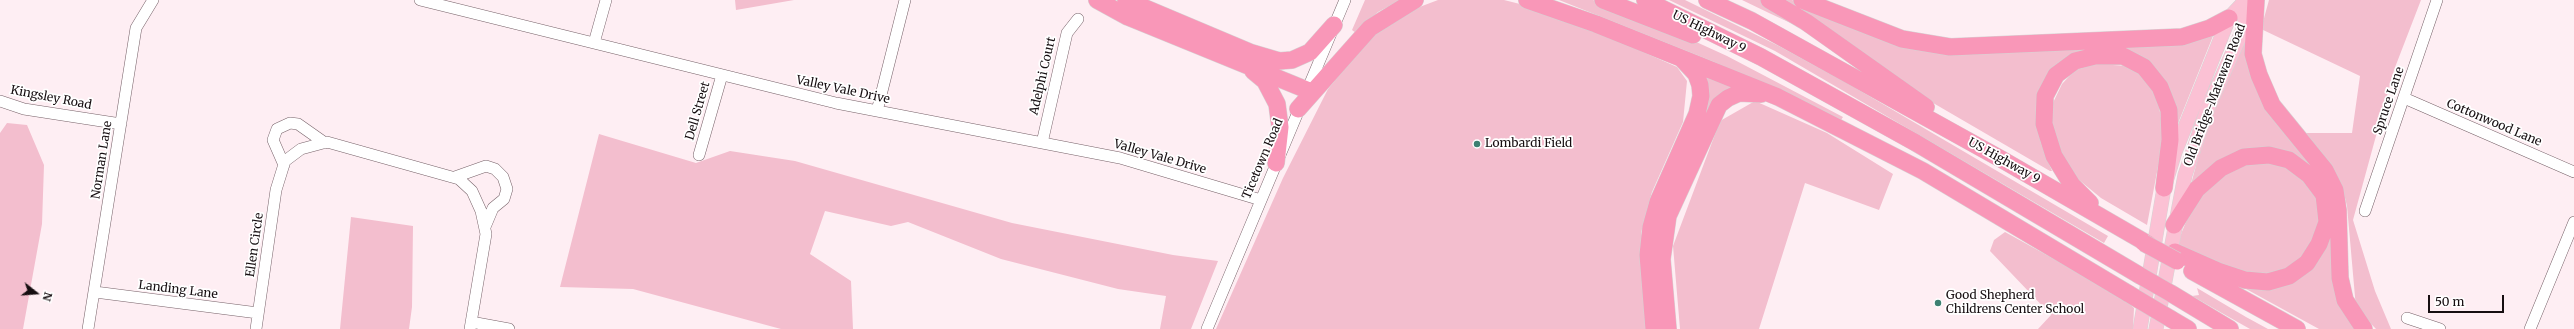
<!DOCTYPE html>
<html>
<head>
<meta charset="utf-8">
<style>
	body { margin:0 }
	#map { position:relative; width:2574px; height:329px; overflow:hidden; background:#feeef3; font-family:Merriweather,serif }
	canvas { display:block }
	.north { position:absolute; left:16px; top:273px; width:40px; height:40px; -webkit-text-stroke:3px #fff; paint-order:stroke; rotate:107deg; font-size:11px; font-weight:700; line-height:16px; text-align:center; color:#160e11 }
	.north::after { content:''; display:block; margin:auto; width:14px; height:18px; background:#160e11; clip-path:polygon(50% 0,100% 100%,50% 72%,0 100%) }
	.scale { position:absolute; left:2428px; top:295px; width:76px; height:18px; box-sizing:border-box; border:2px solid #160e11; border-top:0; padding-left:5px; font-size:12px; line-height:14px; white-space:nowrap; color:#160e11; -webkit-text-stroke:3px #fff; paint-order:stroke }
</style>
</head>
<body>
<div id="map">
<canvas width="2574" height="329"></canvas>
<div class="north">N</div>
<div class="scale">50 m</div>
</div>
<script>
const context = document.querySelector('canvas').getContext('2d');
context.lineJoin = 'round';
function paint(path, color) {
  context.fillStyle = color;
  context.fill(path, 'evenodd');
}
function toPath(rows) {
  const path = new Path2D();
  for (const r of rows) {
    path.moveTo(r[0], r[1]);
    for (let i = 2; i < r.length; i += 2) path.lineTo(r[i], r[i + 1]);
  }
  return path;
}
function strokePath(path, color, width, dash) {
  context.strokeStyle = color;
  context.lineWidth = width;
  context.lineCap = dash ? 'butt' : 'round';
  context.setLineDash(dash || []);
  context.stroke(path);
}
function drawText(font, color, halo, rows, align = 'center') {
  context.font = font + ' Merriweather,serif';
  context.lineWidth = 3.5;
  context.setLineDash([]);
  context.textBaseline = 'middle';
  context.strokeStyle = halo;
  context.fillStyle = color;
  for (const [text, x, y, turn = 0] of rows) {
    context.save();
    context.translate(x, y);
    context.rotate((+turn || 0) * Math.PI / 180);
    context.textAlign = isNaN(turn) ? turn : align;
    if (halo) context.strokeText(text, 0, 0);
    context.fillText(text, 0, 0);
    context.restore();
  }
}
const green = toPath([
	[735,0,794,0,736,10],
	[1365,0,1401,0,1378,12,1356,33,1352,30],
	[1438,0,1504,0,1528,6,1621,42,1677,67,1687,81,1683,122,1652,192,1641,233,1648,329,1216,329,1283,178,1328,89,1356,54,1382,27,1409,11],
	[1559,0,1593,0,1659,25,1727,56,1843,117,1841,120,1714,62],
	[1669,0,1685,0,1779,46,1847,83,2108,236,2104,243,1775,51],
	[1742,0,1762,0,1797,26,1769,13],
	[1783,0,1792,0,1879,37,1908,46,2196,40,2213,36,2177,126,2150,65,2074,56,2038,128,2041,143,2052,171,2050,171,1916,93],
	[2269,0,2421,0,2394,70,2353,220,2375,291,2391,329,2376,329,2356,308,2347,206,2342,186,2302,133,2352,133,2360,76,2261,29],
	[2245,37,2247,38,2250,66,2261,98,2323,178,2329,189,2334,212,2335,285,2344,311,2356,329,2319,329,2237,284,2238,282,2263,287,2286,282,2306,270,2323,249,2329,229,2329,203,2319,179,2304,164,2276,150,2248,149,2229,156,2191,184,2207,125],
	[2096,64,2129,66,2147,78,2157,95,2164,135,2147,225,2101,198,2073,175,2053,136,2050,109,2062,84,2075,70],
	[1706,77,1737,86,1704,123,1708,85],
	[1755,101,1827,133,1893,174,1879,210,1805,183,1759,329,1680,329,1673,246,1720,121],
	[7,123,27,125,44,165,42,224,23,329,0,329,0,133],
	[599,134,696,163,730,151,795,161,1012,223,1173,255,1218,261,1191,329,1160,329,1166,296,1118,289,1001,259,908,222,891,226,825,211,810,254,851,281,853,329,781,329,633,289,560,287],
	[2252,160,2289,166,2314,192,2318,203,2320,225,2313,245,2291,268,2267,275,2234,272,2177,244,2192,207,2214,180],
	[351,217,413,226,412,307,409,329,340,329],
	[2005,232,2123,297,2134,308,2133,329,2038,329,2051,315,1990,251,1994,240],
	[2197,288,2246,317,2268,329,2250,329,2220,312,2192,296,2199,295]
]);
const minor = toPath([
	[420,0,836,103,1120,158,1261,200],
	[594,43,606,0],
	[2404,98,2574,172],
	[0,101,24,109,121,124],
	[877,111,905,0],
	[1042,143,1067,33,1078,19],
	[699,155,722,75],
	[284,165,273,140,277,129,290,123,298,124,325,143],
	[455,177,486,166,495,169,503,177,507,189,504,199,493,208,485,227],
	[2365,211,2437,0],
	[95,292,258,313],
	[2407,318,2440,329],
	[471,322,509,329],
	[88,329,136,28,153,0],
	[256,329,276,190,285,161,301,149,327,142,459,179,472,191,481,211,486,234,470,329],
	[1207,329,1345,0],
	[2530,329,2574,222]
]);
const major = toPath([
	[2140,329,2164,188,2175,152,2229,18,2244,2],
	[2156,329,2185,175,2207,110,2245,25,2245,0]
]);
const highway = toPath([
	[1097,0,1128,17,1307,90],
	[1126,0,1252,53,1279,61,1292,60,1310,52,1334,25],
	[1527,0,1596,24,1778,97,1923,171,2129,294],
	[1603,0,1693,35],
	[1645,0,1761,57,1916,143,2139,275],
	[1707,0,1752,21,2001,159,2148,244],
	[1769,0,1806,22,1926,107],
	[1802,0,1902,39,1950,47,2182,37,2210,28,2229,18],
	[2256,0,2253,54,2259,75,2272,105,2325,170,2335,190,2338,210,2340,278,2345,300,2364,329],
	[1253,71,1265,81,1277,104,1280,127,1276,163],
	[1298,109,1370,28,1415,0],
	[2090,203,2072,185,2054,156,2044,124,2045,96,2056,75,2075,61,2095,56,2123,56,2144,67,2160,87,2169,110,2170,140,2164,188],
	[2174,225,2197,189,2221,168,2244,157,2269,155,2289,160,2309,175,2324,195,2327,222,2319,244,2307,263,2289,276,2268,282,2245,280,2218,271,2175,252],
	[2192,271,2297,329],
	[2172,294,2230,329],
	[2171,319,2188,329],
	[1654,329,1648,255,1651,227,1658,202,1697,114,1701,96,1700,85,1696,74,1682,59],
	[1668,329,1662,259,1668,216,1719,105,1728,98,1739,93,1761,94]
]);
const highwayBridge = toPath([
	[2144,243,2177,261],
	[2139,275,2172,294],
	[2129,294,2171,319]
]);
const markers = [
	[1477,144,4,"#3d8072"],
	[1938,303,4,"#3d8072"]
];
const streetNames = [
	["US Highway 9",1709,32,26],
	["Adelphi Court",1043,76,-77],
	["Valley Vale Drive",843,90,12],
	["Old Bridge-Matawan Road",2215,95,-69],
	["Kingsley Road",51,98,11],
	["Spruce Lane",2389,101,-71],
	["Dell Street",698,111,-74],
	["Cottonwood Lane",2494,123,23],
	["Valley Vale Drive",1160,157,16],
	["Ticetown Road",1263,159,-67],
	["Norman Lane",102,160,-81],
	["US Highway 9",2004,161,29],
	["Ellen Circle",255,245,-82],
	["Landing Lane",178,290,7]
];
const poiNames = [
	["Lombardi Field",1485,144],
	["Good Shepherd",1946,296],
	["Childrens Center School",1946,310]
];
paint(green, '#f3bece');
strokePath(minor, '#776269', 12);
strokePath(major, '#d5d4d4', 15);
strokePath(highway, '#d5d4d4', 18);
strokePath(minor, '#fff', 11);
strokePath(major, '#fbc1d4', 14);
strokePath(highway, '#f997b8', 17);
strokePath(highwayBridge, '#d5d4d4', 18, []);
strokePath(highwayBridge, '#f997b8', 17);
for (const [x, y, r, color] of markers) {
  const dot = new Path2D();
  dot.arc(x, y, r, 0, 2 * Math.PI);
  context.fillStyle = color;
  context.fill(dot);
  strokePath(dot, '#fff', 1.5);
}
drawText('12px', '#160e11', '#fff', streetNames);
drawText('12px', '#160e11', '#fff', poiNames, 'left');
</script>
</body>
</html>
